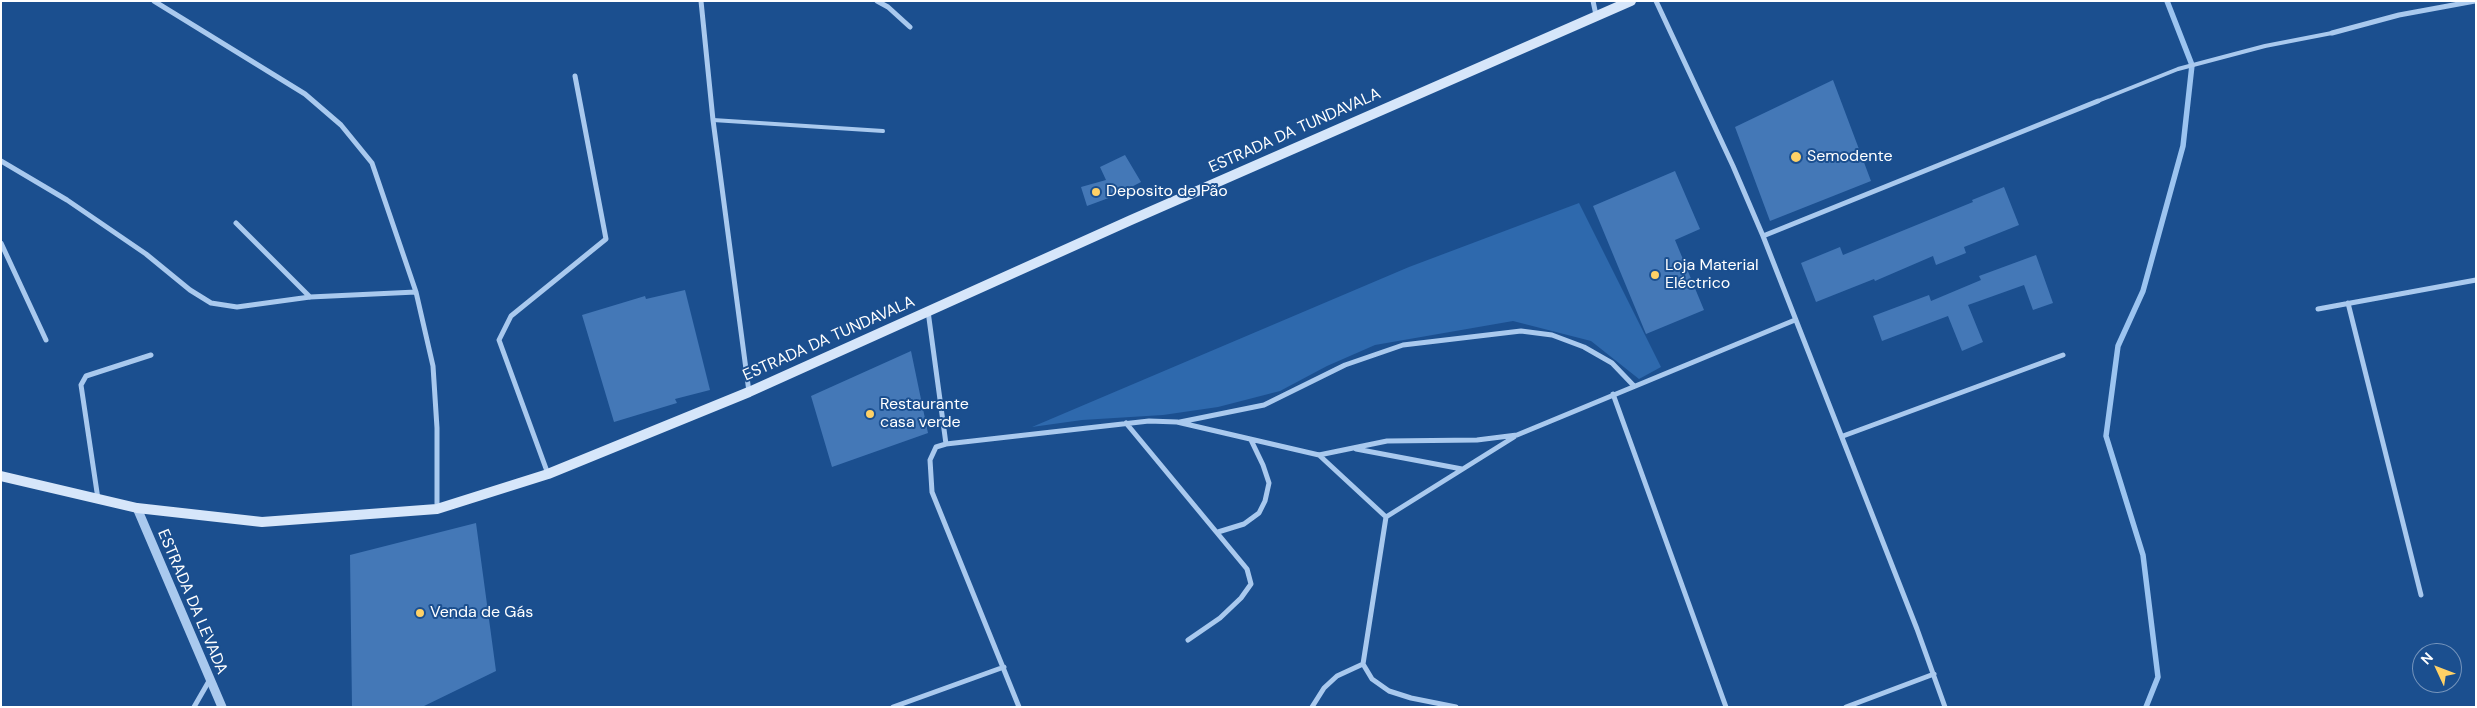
<!DOCTYPE html>
<html>
<head>
<meta charset="utf-8">
<style>
	body { margin:0 }
	#map { position:relative; width:2477px; height:708px; overflow:hidden; background:#1b4f8f; font-family:"DM Sans",sans-serif }
	canvas { display:block }
	.frame { position:absolute; inset:0; border:2px solid #fff; pointer-events:none }
	.north { position:absolute; left:2412px; top:643px; width:50px; height:50px; box-sizing:border-box; background:#1b4f8f; border:1px solid #7695bc; border-radius:50%; rotate:313deg; font-size:14px; font-weight:700; line-height:20px; text-align:center; color:#fff }
	.north::after { content:''; display:block; margin:auto; width:18px; height:22px; background:#ffd166; clip-path:polygon(50% 0,100% 100%,50% 72%,0 100%) }
</style>
</head>
<body>
<div id="map">
<canvas width="2477" height="708"></canvas>
<div class="frame"></div>
<div class="north">N</div>
</div>
<script>
const context = document.querySelector('canvas').getContext('2d');
context.lineJoin = 'round';
function paint(path, color) {
  context.fillStyle = color;
  context.fill(path, 'evenodd');
}
function toPath(rows) {
  const path = new Path2D();
  for (const r of rows) {
    path.moveTo(r[0], r[1]);
    for (let i = 2; i < r.length; i += 2) path.lineTo(r[i], r[i + 1]);
  }
  return path;
}
function strokePath(path, color, width, dash) {
  context.strokeStyle = color;
  context.lineWidth = width;
  context.lineCap = dash ? 'butt' : 'round';
  context.setLineDash(dash || []);
  context.stroke(path);
}
function drawText(font, color, halo, rows, align = 'center') {
  context.font = font + ' "DM Sans",sans-serif';
  context.lineWidth = 4;
  context.setLineDash([]);
  context.textBaseline = 'middle';
  context.strokeStyle = halo;
  context.fillStyle = color;
  for (const [text, x, y, turn = 0] of rows) {
    context.save();
    context.translate(x, y);
    context.rotate((+turn || 0) * Math.PI / 180);
    context.textAlign = isNaN(turn) ? turn : align;
    if (halo) context.strokeText(text, 0, 0);
    context.fillText(text, 0, 0);
    context.restore();
  }
}
const green = toPath([
	[1579,203,1661,367,1639,379,1591,341,1513,321,1375,345,1327,366,1280,391,1218,407,1163,415,1082,420,1032,427,1409,267]
]);
const stream = toPath([
	[2146,707,2158,677,2143,555,2106,436,2118,346,2143,291,2183,146,2192,65,2167,1]
]);
const building = toPath([
	[1833,80,1871,181,1770,221,1735,127],
	[1125,155,1141,182,1114,196,1087,206,1081,187,1106,180,1100,167],
	[1675,171,1700,229,1675,240,1704,310,1646,334,1593,206],
	[2004,187,2019,225,1964,247,1966,253,1936,265,1933,256,1875,281,1874,279,1816,302,1801,263,1840,247,1843,255,1973,202,1972,200],
	[2036,255,2053,303,2033,310,2024,285,1968,305,1983,342,1962,351,1948,316,1882,341,1873,316,1929,295,1931,301,1981,280,1979,276],
	[685,290,710,390,675,399,677,403,614,422,582,315,645,296,646,299],
	[911,351,928,433,832,467,811,396],
	[476,523,496,671,422,707,352,707,350,555]
]);
const service = toPath([
	[2098,101,2178,69,2265,46,2332,33],
	[713,120,883,131]
]);
const minor = toPath([
	[154,1,305,94,341,125,372,163,416,292,433,366,437,428,437,508],
	[701,1,713,120,749,392],
	[877,1,888,7,910,27],
	[1593,1,1596,15],
	[1656,1,1733,166,1763,236,1917,629,1945,707],
	[2332,33,2399,15,2475,1],
	[1,161,67,200,146,254,190,290,211,303,237,307,310,297,416,292],
	[236,223,310,297],
	[1763,236,2098,101],
	[1,243,46,340],
	[2348,303,2421,595],
	[2318,309,2476,280],
	[928,311,946,444],
	[1613,394,1726,707],
	[1180,422,1264,405,1345,365,1403,345,1521,331,1552,335,1584,347,1612,363,1634,386],
	[1126,423,1247,569,1251,584,1241,598,1220,618,1188,640],
	[1843,436,2063,355],
	[1356,449,1462,469],
	[1319,455,1386,517],
	[548,474,499,340,511,316,606,239,575,76],
	[98,499,81,385,86,376,151,355],
	[1218,532,1244,524,1259,513,1265,501,1269,483,1263,465,1251,440],
	[194,707,209,681],
	[893,707,1004,667],
	[1019,707,932,492,930,460,936,447,946,444,1149,421,1177,422,1319,455,1387,441,1477,440,1517,435,1795,320],
	[1312,707,1324,688,1337,676,1363,664],
	[1456,707,1411,698,1389,691,1372,679,1363,664,1386,517,1514,437],
	[1846,707,1934,674]
]);
const tertiary = toPath([
	[137,508,222,707]
]);
const secondary = toPath([
	[1,476,137,508,262,522,437,509,548,474,749,392,1131,220,1631,1]
]);
const markers = [
	[1796,157,6,"#ffd166"],
	[1096,192,5,"#ffd166"],
	[1655,275,5,"#ffd166"],
	[870,414,5,"#ffd166"],
	[420,613,5,"#ffd166"]
];
const streetNames = [
	["ESTRADA DA TUNDAVALA",1295,131,-24],
	["ESTRADA DA TUNDAVALA",829,339,-24],
	["ESTRADA DA LEVADA",192,602,67]
];
const poiNames = [
	["Semodente",1807,157],
	["Deposito de Pão",1106,192],
	["Loja Material",1665,266],
	["Eléctrico",1665,284],
	["Restaurante",880,405],
	["casa verde",880,423],
	["Venda de Gás",430,613]
];
paint(green, '#2e69ad');
strokePath(stream, '#9cc4f0', 5.5);
paint(building, '#4478b7');
strokePath(service, '#a9c9ee', 4);
strokePath(minor, '#a9c9ee', 5);
strokePath(tertiary, '#a9c9ee', 9);
strokePath(secondary, '#d6e6fa', 10);
for (const [x, y, r, color] of markers) {
  const dot = new Path2D();
  dot.arc(x, y, r, 0, 2 * Math.PI);
  context.fillStyle = color;
  context.fill(dot);
  strokePath(dot, '#1b4f8f', 2);
}
drawText('16px', '#fff', '#1b4f8f', streetNames);
drawText('16px', '#fff', '#1b4f8f', poiNames, 'left');
</script>
</body>
</html>
